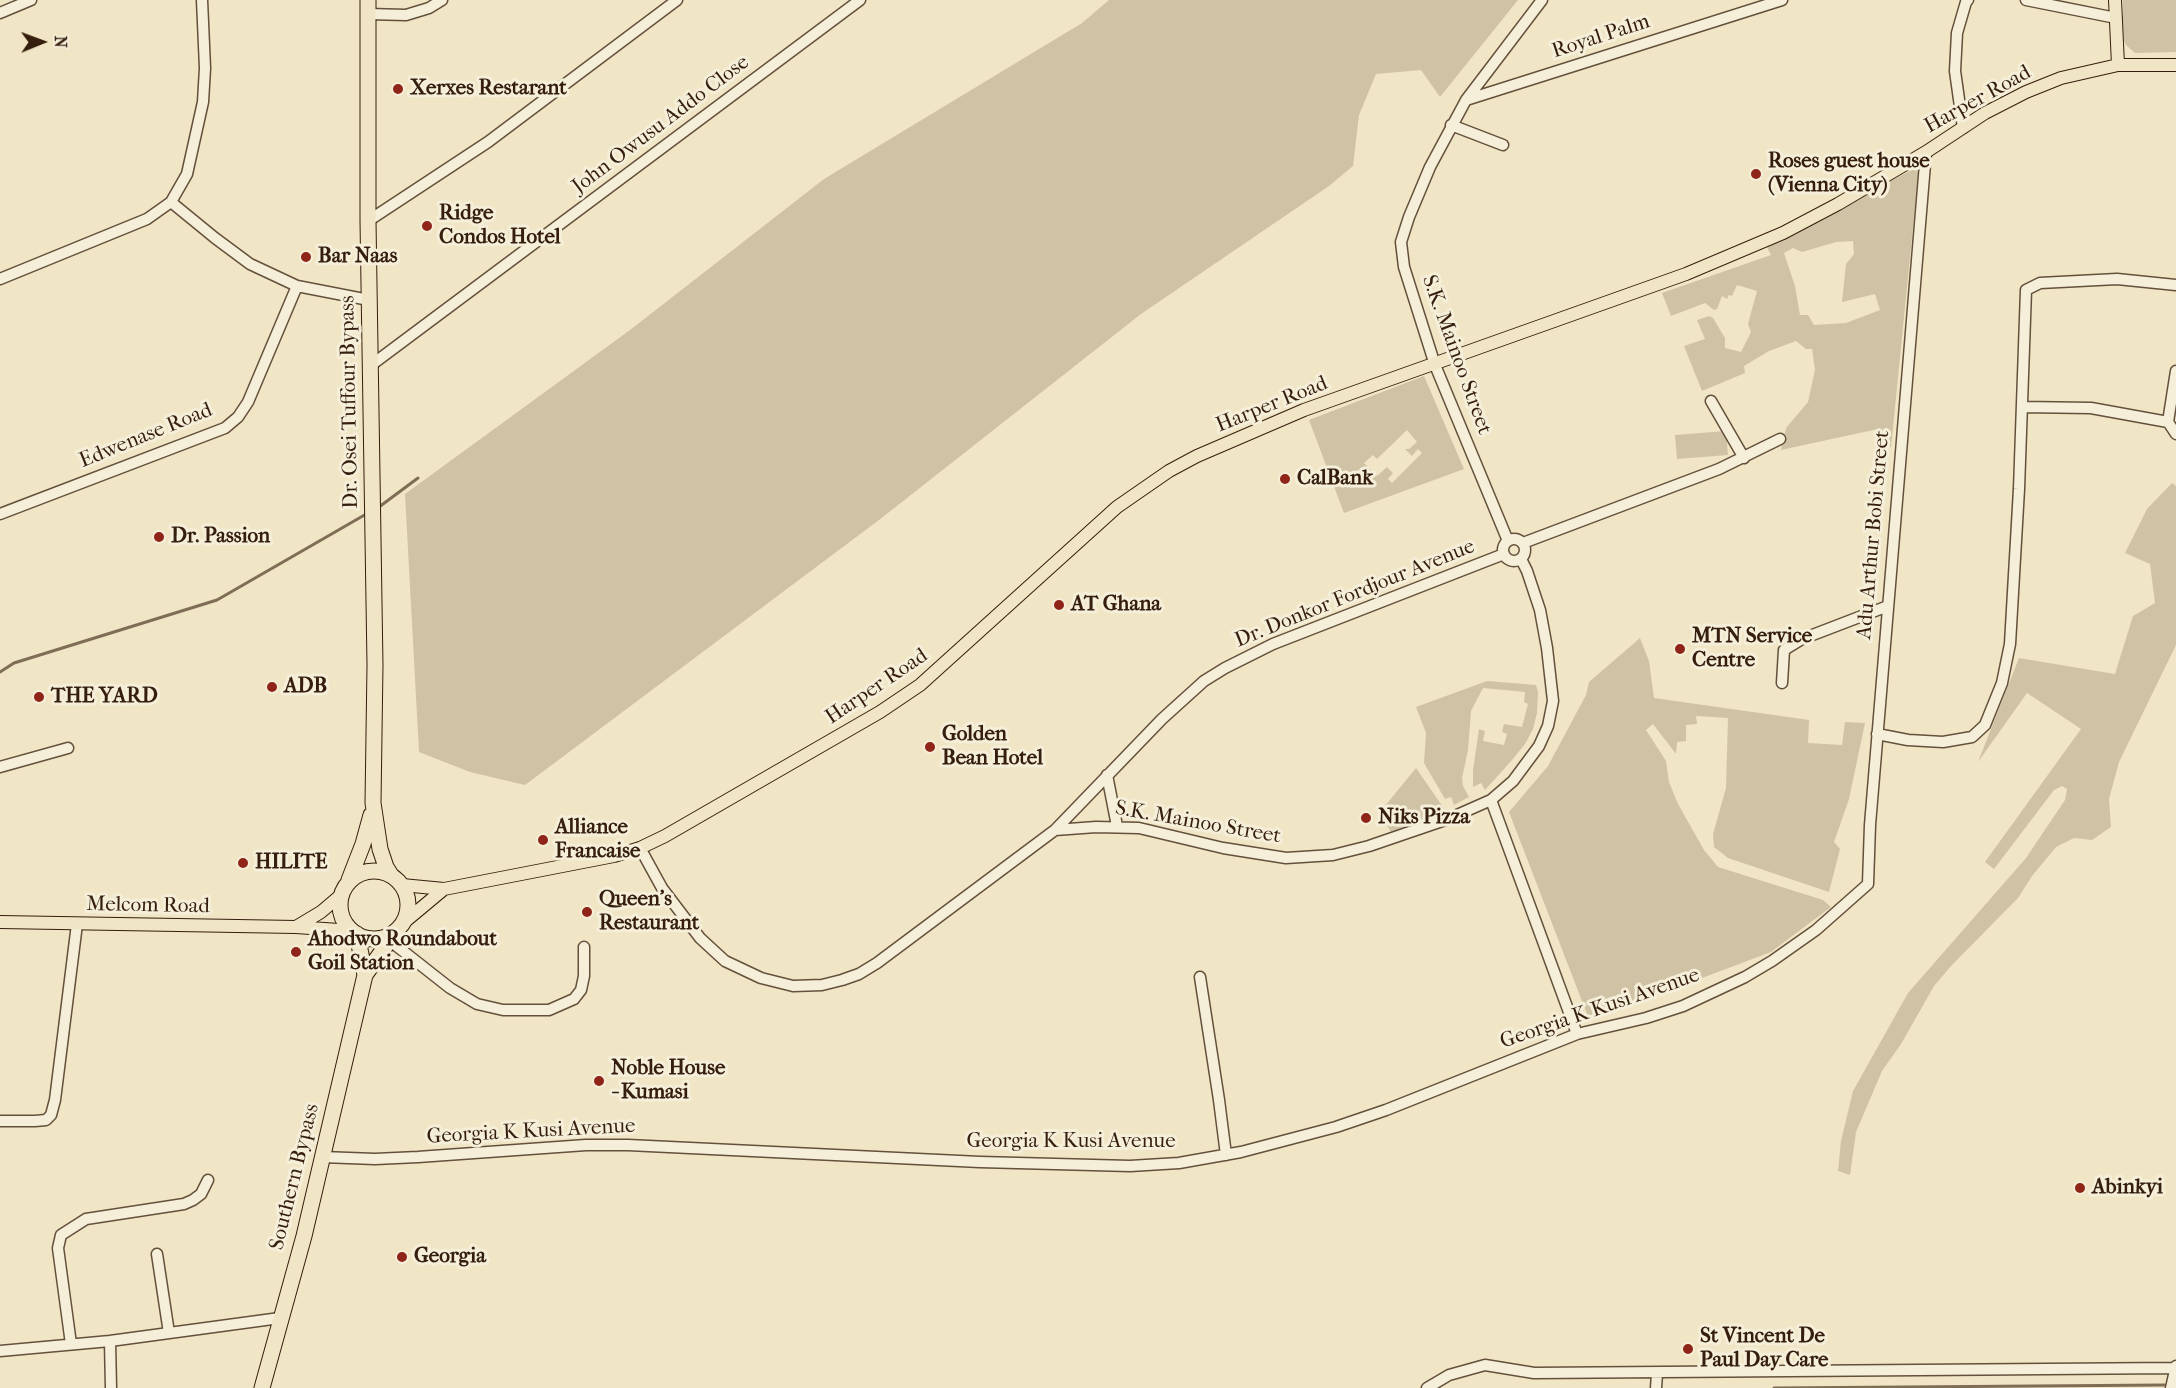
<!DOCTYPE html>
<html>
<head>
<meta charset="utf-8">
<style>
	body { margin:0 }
	#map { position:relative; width:2176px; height:1388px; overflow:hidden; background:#f0e5c4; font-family:"IM FELL French Canon",serif }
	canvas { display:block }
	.north { position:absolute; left:12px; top:12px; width:60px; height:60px; -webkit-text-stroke:4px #f5eed9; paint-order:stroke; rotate:89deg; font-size:16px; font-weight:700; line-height:24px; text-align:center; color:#351e0d }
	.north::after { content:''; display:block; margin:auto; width:21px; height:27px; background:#351e0d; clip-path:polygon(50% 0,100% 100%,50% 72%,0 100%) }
</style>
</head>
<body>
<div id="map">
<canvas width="2176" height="1388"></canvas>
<div class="north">N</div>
</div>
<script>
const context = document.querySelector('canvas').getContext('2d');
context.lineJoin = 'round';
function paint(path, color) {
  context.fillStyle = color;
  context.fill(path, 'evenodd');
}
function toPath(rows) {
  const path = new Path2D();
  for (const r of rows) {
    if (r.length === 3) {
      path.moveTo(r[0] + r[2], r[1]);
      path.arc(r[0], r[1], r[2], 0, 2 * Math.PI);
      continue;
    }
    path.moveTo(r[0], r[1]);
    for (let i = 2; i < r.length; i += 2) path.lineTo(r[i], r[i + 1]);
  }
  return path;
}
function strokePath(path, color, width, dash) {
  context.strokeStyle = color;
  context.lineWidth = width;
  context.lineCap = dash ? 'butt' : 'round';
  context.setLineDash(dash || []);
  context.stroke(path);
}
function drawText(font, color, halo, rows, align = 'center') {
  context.font = font + ' "IM FELL French Canon",serif';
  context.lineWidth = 6;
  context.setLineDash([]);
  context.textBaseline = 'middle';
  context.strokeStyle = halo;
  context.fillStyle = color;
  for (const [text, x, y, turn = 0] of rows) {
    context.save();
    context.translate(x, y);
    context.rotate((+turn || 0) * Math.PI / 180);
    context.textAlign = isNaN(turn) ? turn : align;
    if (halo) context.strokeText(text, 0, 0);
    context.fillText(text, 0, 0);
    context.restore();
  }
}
const green = toPath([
	[1109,0,1518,0,1440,97,1421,70,1376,74,1359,115,1353,166,1329,186,1141,314,879,520,525,785,470,772,419,752,405,494,630,330,824,179,1082,23],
	[2123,0,2176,0,2176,52,2135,53,2126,45,2122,36],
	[1919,166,1891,448,1878,429,1781,450,1786,428,1808,402,1815,370,1812,349,1806,349,1796,341,1769,351,1744,366,1745,373,1702,391,1684,346,1705,339,1697,320,1709,316,1713,318,1725,338,1725,348,1741,352,1751,332,1748,324,1757,291,1737,285,1732,296,1729,295,1727,299,1722,296,1717,309,1714,310,1705,303,1671,316,1662,293,1771,255,1767,247],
	[1853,241,1854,254,1846,264,1842,302,1875,294,1880,310,1846,323,1814,325,1808,315,1800,315,1795,286,1784,253,1793,248,1802,252,1836,242],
	[1424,376,1464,469,1344,513,1309,420],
	[1407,430,1417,442,1409,449,1405,449,1412,456,1418,449,1422,453,1392,483,1388,479,1393,473,1387,467,1377,476,1364,463,1373,455,1377,459],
	[1726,431,1728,455,1677,459,1675,435],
	[2172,483,2176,486,2176,645,2119,762,2109,799,2111,827,2092,840,2074,838,2056,847,2032,876,2018,898,1952,965,1934,986,1901,1044,1882,1071,1856,1132,1850,1175,1838,1171,1841,1141,1853,1091,1908,993,2026,858,2065,800,2067,789,2062,786,2054,790,1994,869,1985,862,2081,729,2027,693,1978,762,2019,658,2115,674,2133,616,2155,603,2150,564,2125,553,2147,509],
	[1640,638,1649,661,1654,698,1809,720,1808,743,1842,745,1845,722,1865,723,1849,799,1834,842,1840,849,1829,892,1728,858,1714,847,1713,834,1726,788,1728,718,1696,716,1697,724,1686,725,1686,741,1677,742,1676,754,1653,724,1646,730,1666,761,1669,782,1678,804,1704,850,1718,867,1823,900,1831,907,1771,952,1596,1018,1587,1014,1509,812,1548,766,1586,695,1589,682],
	[1487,681,1536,685,1538,692,1537,713,1533,729,1525,744,1512,760,1485,790,1481,783,1473,787,1473,770,1479,729,1485,731,1483,741,1504,745,1507,734,1502,732,1504,724,1522,727,1528,704,1524,702,1525,692,1483,688,1471,711,1468,750,1462,778,1463,786,1469,797,1454,805,1451,797,1445,799,1424,763,1426,733,1416,707],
	[1416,768,1445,810,1437,815,1392,834,1380,812]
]);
const stream = toPath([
	[379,507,418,478],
	[0,672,14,663,217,600,368,513],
	[1774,1388,2164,1385]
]);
const minor = toPath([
	[2026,0,2116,18],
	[0,13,31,0],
	[368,14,406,15,429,8,442,0],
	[1466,100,1782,0],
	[1451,125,1503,145],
	[1963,128,1955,71,1957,33,1966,2,1968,0],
	[171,202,215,238,250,264,297,286,369,300],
	[368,221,488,142,677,0],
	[0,279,147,219,171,202,187,174,203,102,205,68,202,0],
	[370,366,860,0],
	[1711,401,1744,458],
	[2022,407,2091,408,2168,422,2176,434],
	[2168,422,2176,371],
	[0,514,225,428,238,417,248,402,297,286],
	[1514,550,11],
	[1508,541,1435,365,1404,267,1401,242,1409,217,1430,167,1466,100,1542,0],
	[1523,543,1719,469,1780,439],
	[1782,683,1784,650,1802,639,1888,606],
	[1877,734,1908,740,1943,742,1972,737,1985,725,2002,683,2010,644,2019,489,2026,290,2040,283,2117,279,2176,285],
	[0,767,68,748],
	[1107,775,1117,826],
	[1491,800,1577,1034],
	[1055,830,1096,827,1139,828,1223,848,1286,858,1333,855,1369,846,1448,819,1491,800,1513,781,1539,746,1548,726,1553,701,1547,648,1540,610,1527,571,1521,559],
	[640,848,662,888,700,938,725,961,761,978,793,986,822,985,842,980,859,974,877,963,1055,830,1162,719,1204,681,1225,668,1273,644,1504,554],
	[389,940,450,988,477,1004,503,1010,549,1010,574,999,581,990,584,976,584,947],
	[1200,977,1219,1100,1226,1155],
	[0,1121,35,1121,46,1120,51,1115,55,1100,77,924],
	[322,1157,375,1159,418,1157,586,1145,628,1145,980,1162,1130,1166,1179,1163,1241,1152,1336,1127,1386,1110,1577,1034,1646,1018,1683,1006,1745,977,1772,961,1816,930,1868,884,1870,825,1926,152],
	[157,1254,169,1333],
	[110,1341,111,1388],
	[71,1344,58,1248,61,1235,86,1219,184,1204,193,1200,201,1194,208,1180],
	[0,1351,110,1341,280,1318],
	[1427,1388,1449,1375,1485,1365,1534,1373,2175,1368],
	[1656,1388,1657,1374],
	[2171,1388,2176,1366]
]);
const major = toPath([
	[2115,0,2118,65],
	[402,885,444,889,614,856,640,848,665,836,880,712,920,685,1117,507,1169,471,1197,456,1304,410,1686,274,1783,233,1838,204,1926,152,1985,113,2026,92,2061,78,2118,65,2176,65],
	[0,922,296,927,353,931],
	[402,924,444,889],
	[296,927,321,912,341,895]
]);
const highway = toPath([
	[368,0,368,221,375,665,373,803,380,849,386,867,391,875],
	[374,905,34],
	[349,880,363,844,371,815],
	[357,934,365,975],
	[262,1388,304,1236,365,975,398,929]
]);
const markers = [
	[398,89,6,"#8f2418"],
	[1756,174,6,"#8f2418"],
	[427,226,6,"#8f2418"],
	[306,257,6,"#8f2418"],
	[1285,479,6,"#8f2418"],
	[159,537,6,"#8f2418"],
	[1059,605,6,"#8f2418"],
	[1680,649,6,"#8f2418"],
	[272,687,6,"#8f2418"],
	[39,697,6,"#8f2418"],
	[930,747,6,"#8f2418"],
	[1366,818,6,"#8f2418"],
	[543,840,6,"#8f2418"],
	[243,863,6,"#8f2418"],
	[587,912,6,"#8f2418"],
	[296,952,6,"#8f2418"],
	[599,1081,6,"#8f2418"],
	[2080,1188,6,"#8f2418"],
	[402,1257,6,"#8f2418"],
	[1688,1349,6,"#8f2418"]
];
const streetNames = [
	["Royal Palm",1601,37,-18],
	["Harper Road",1978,100,-29],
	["John Owusu Addo Close",661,125,-37],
	["S.K. Mainoo Street",1456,355,70],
	["Dr. Osei Tuffour Bypass",350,402,-91],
	["Harper Road",1272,405,-22],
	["Edwenase Road",146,436,-22],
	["Adu Arthur Bobi Street",1874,535,-85],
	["Dr. Donkor Fordjour Avenue",1355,594,-22],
	["Harper Road",877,687,-34],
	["S.K. Mainoo Street",1198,823,10],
	["Melcom Road",148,906,1],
	["Georgia K Kusi Avenue",1600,1009,-19],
	["Georgia K Kusi Avenue",531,1132,-3],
	["Georgia K Kusi Avenue",1071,1142],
	["Southern Bypass",295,1177,-76]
];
const poiNames = [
	["Xerxes Restarant",410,89],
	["Roses guest house",1768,162],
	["(Vienna City)",1768,186],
	["Ridge",439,214],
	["Condos Hotel",439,238],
	["Bar Naas",318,257],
	["CalBank",1297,479],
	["Dr. Passion",171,537],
	["AT Ghana",1071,605],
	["MTN Service",1692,637],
	["Centre",1692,661],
	["ADB",284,687],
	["THE YARD",51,697],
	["Golden",942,735],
	["Bean Hotel",942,759],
	["Niks Pizza",1378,818],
	["Alliance",555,828],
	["Francaise",555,852],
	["HILITE",255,863],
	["Queen's",599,900],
	["Restaurant",599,924],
	["Ahodwo Roundabout",308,940],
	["Goil Station",308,964],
	["Noble House",611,1069],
	["- Kumasi",611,1093],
	["Abinkyi",2092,1188],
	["Georgia",414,1257],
	["St Vincent De",1700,1337],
	["Paul Day Care",1700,1361]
];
paint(green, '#d0c3a5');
strokePath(stream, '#7f6d56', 3);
strokePath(minor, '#64503b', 13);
strokePath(major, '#351e0d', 14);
strokePath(highway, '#351e0d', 17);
strokePath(minor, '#f5eed9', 10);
strokePath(major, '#f0e5c4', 12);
strokePath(highway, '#f0e5c4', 15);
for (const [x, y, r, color] of markers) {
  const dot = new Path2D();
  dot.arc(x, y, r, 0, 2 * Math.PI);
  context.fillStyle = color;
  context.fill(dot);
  strokePath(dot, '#f5eed9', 2);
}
drawText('21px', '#351e0d', '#f5eed9', streetNames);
drawText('bold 21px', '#351e0d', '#f5eed9', poiNames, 'left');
</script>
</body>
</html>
